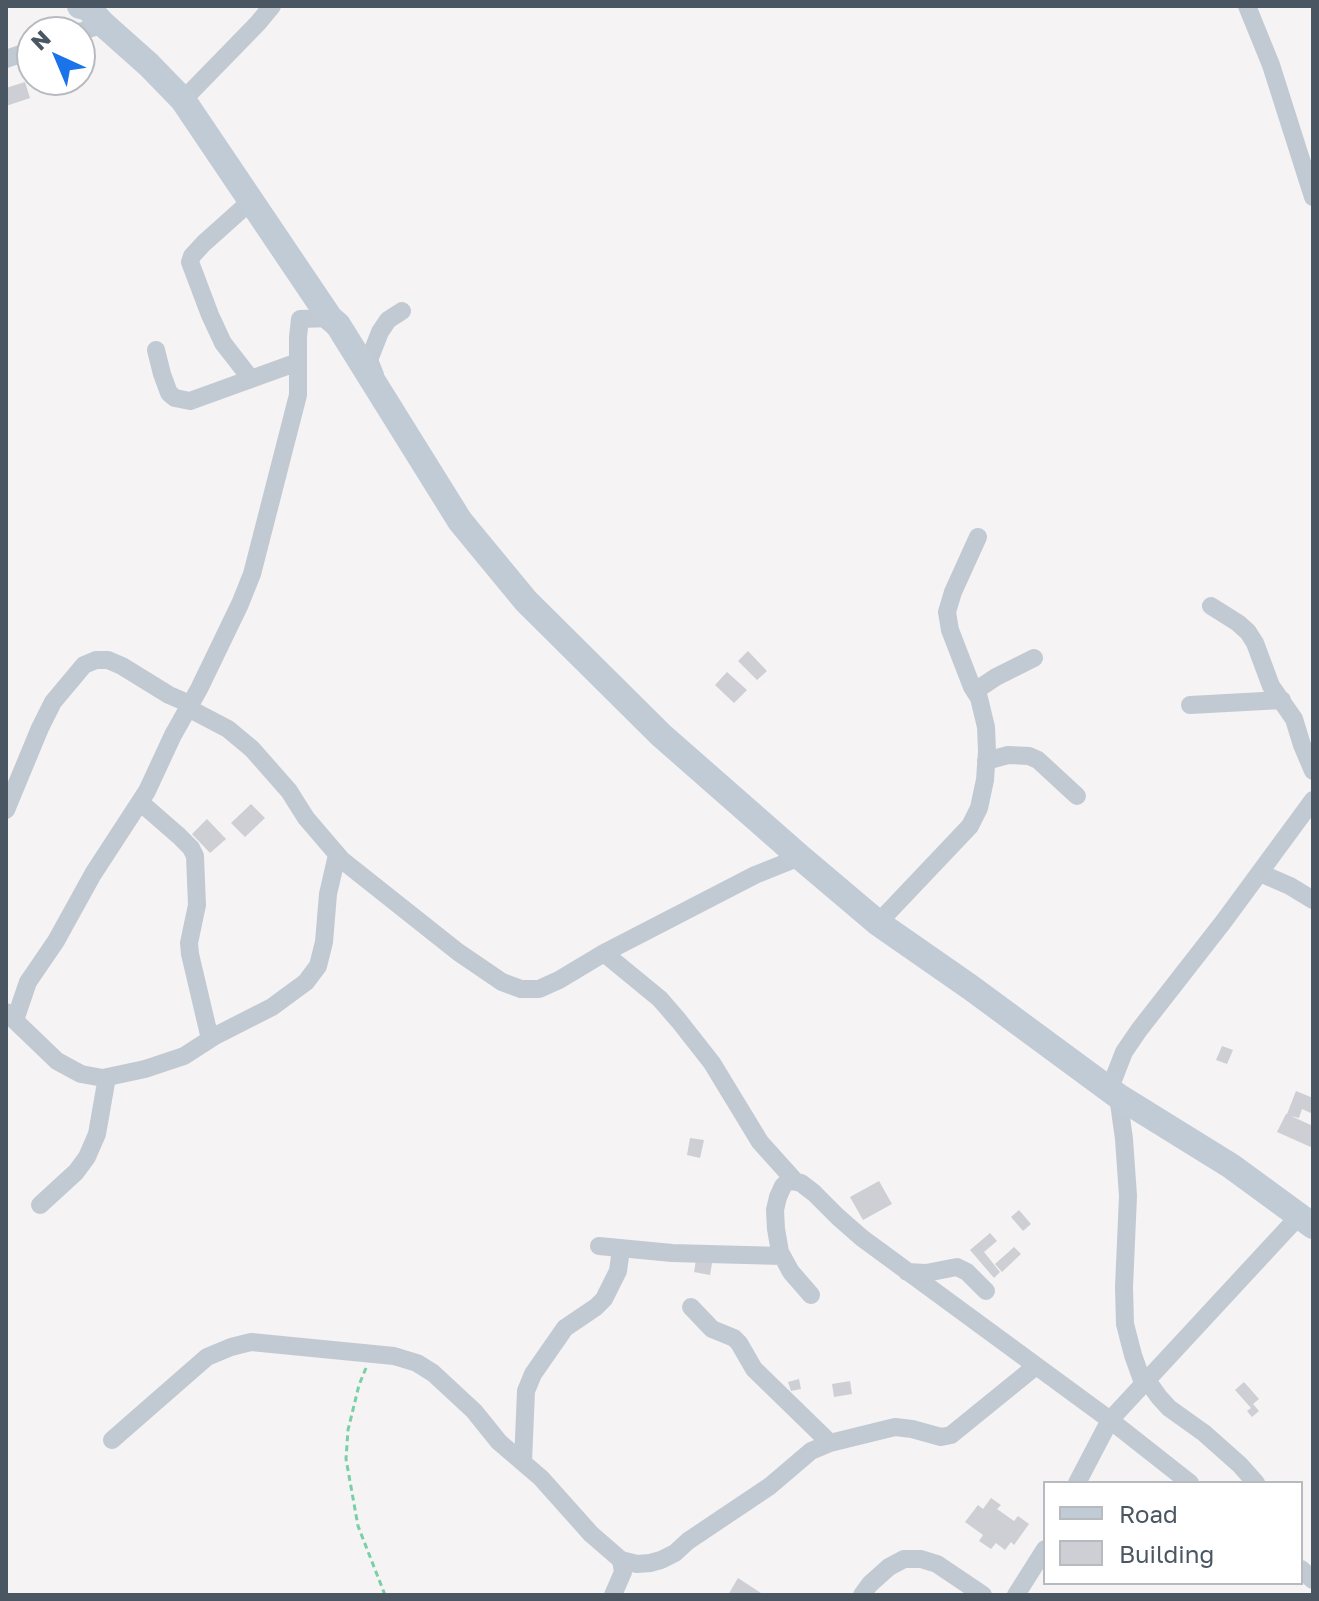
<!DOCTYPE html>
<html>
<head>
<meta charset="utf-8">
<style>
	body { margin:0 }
	#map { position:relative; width:1319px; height:1601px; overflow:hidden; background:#f5f3f3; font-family:"Golos Text",sans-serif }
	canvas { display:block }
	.frame { position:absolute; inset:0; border:8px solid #4a5661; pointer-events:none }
	.legend { position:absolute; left:1043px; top:1481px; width:260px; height:104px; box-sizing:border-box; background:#fff; border:2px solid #b7bbc0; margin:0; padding:10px 14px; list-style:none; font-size:24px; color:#4a5661 }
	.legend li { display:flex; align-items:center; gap:16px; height:40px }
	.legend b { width:40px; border:2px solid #b7bbc0 }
	.north { position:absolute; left:16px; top:16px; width:80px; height:80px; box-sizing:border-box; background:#fff; border:2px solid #b7bbc0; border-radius:50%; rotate:316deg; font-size:22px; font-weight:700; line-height:32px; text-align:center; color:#4a5661 }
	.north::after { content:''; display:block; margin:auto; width:28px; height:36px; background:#1a73e8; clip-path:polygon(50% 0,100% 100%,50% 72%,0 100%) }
</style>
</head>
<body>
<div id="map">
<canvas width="1319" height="1601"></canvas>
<div class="frame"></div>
<ul class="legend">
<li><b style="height:10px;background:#c1cbd6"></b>Road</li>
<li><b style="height:22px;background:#cdcfd5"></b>Building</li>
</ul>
<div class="north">N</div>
</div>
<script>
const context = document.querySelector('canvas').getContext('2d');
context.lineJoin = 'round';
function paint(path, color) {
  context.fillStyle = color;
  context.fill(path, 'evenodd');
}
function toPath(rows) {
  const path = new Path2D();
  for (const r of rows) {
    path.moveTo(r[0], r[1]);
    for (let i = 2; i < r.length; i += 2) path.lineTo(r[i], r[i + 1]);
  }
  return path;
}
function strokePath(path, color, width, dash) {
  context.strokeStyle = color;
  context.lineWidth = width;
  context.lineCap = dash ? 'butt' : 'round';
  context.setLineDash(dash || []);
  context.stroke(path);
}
const building = toPath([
	[25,82,30,98,6,106,6,88],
	[748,651,767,671,757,680,738,661],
	[727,672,747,690,734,703,715,685],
	[251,804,265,818,245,837,231,823],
	[207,819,226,839,210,853,192,834],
	[1222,1046,1233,1050,1227,1064,1216,1060],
	[1296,1091,1313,1098,1313,1114,1302,1109,1299,1118,1291,1116,1313,1126,1313,1148,1277,1132,1286,1114,1287,1114],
	[690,1138,704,1140,700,1158,687,1155],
	[879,1181,892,1204,863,1220,850,1197],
	[1019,1210,1031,1224,1023,1231,1011,1217],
	[990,1233,997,1241,984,1252,1000,1272,994,1278,970,1250],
	[1014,1247,1021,1254,1002,1272,995,1264],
	[696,1260,712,1263,710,1275,694,1272],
	[799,1379,801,1389,791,1391,788,1382],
	[850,1381,852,1394,834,1397,832,1384],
	[1244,1382,1259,1399,1253,1404,1259,1411,1252,1417,1247,1411,1251,1408,1235,1390],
	[991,1498,1001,1505,997,1509,1014,1521,1018,1516,1029,1524,1014,1545,1011,1542,1005,1550,996,1543,991,1549,979,1541,983,1535,965,1522,978,1505,983,1509],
	[738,1578,764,1595,728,1595]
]);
const path = toPath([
	[366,1368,359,1385,348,1430,346,1459,358,1526,385,1595]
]);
const street = toPath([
	[1247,6,1271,65,1313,197],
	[80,32,103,24],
	[6,59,32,50],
	[183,100,258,23,272,6],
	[156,350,162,374,169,393,175,398,190,401,298,362],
	[375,375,369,360,380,332,388,320,402,311],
	[251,379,223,343,210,315,190,262,192,256,204,243,251,201],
	[1211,606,1238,623,1248,632,1255,643,1271,686,1294,719,1302,745,1313,771],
	[975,691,996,677,1034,658],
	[1190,705,1282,700],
	[188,708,228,729,252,749,289,791,306,818,342,860,458,952,502,982,521,989,539,989,559,980,604,953,755,875,800,857],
	[986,761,1008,755,1029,756,1038,760,1077,796],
	[140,802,179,836,191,848,195,856,197,905,189,943,190,954,210,1039],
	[6,810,40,728,53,702,84,665,96,660,108,660,122,666,169,695,190,704],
	[1260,873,1290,886,1313,900],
	[878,923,970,826,979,808,985,780,987,751,986,727,979,698,972,687,950,630,947,612,953,592,978,537],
	[604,953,660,999,679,1021,712,1063,760,1142,796,1182],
	[6,1012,57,1061,81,1074,103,1078,145,1069,184,1056,215,1036,272,1007,306,982,318,966,324,942,328,894,337,855],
	[15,1020,28,982,56,941,93,874,147,791,173,735,199,689,240,604,252,574,298,395,298,337,300,319,330,318],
	[1110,1088,1124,1052,1139,1030,1224,921,1313,800],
	[1118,1096,1124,1139,1128,1196,1124,1287,1125,1324,1133,1355,1143,1383],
	[40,1205,76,1172,87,1157,97,1134,107,1077],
	[599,1246,672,1253,782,1256],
	[907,1272,926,1273,957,1267,967,1272,986,1291],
	[811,1295,791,1272,780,1252,776,1229,775,1210,778,1197,783,1186,787,1182,793,1181,801,1183,814,1193,838,1217,862,1238,1110,1420,1190,1483],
	[691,1307,712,1329,734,1338,739,1343,754,1369,830,1443],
	[1146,1379,1159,1397,1169,1408,1204,1433,1240,1465,1256,1483],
	[112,1440,207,1357,231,1347,251,1342,394,1356,417,1363,433,1373,474,1411,499,1442,541,1478,591,1534,621,1560,623,1572,613,1595],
	[523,1462,526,1391,533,1374,565,1328,596,1307,604,1299,618,1271,621,1249],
	[1077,1483,1110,1420,1299,1216],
	[621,1560,637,1564,650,1563,661,1560,675,1553,688,1541,770,1486,811,1451,830,1443,895,1427,912,1429,941,1437,951,1435,1036,1366],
	[1301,1569,1313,1580],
	[862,1595,870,1584,889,1567,904,1559,921,1559,937,1564,983,1595],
	[1016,1595,1045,1549]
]);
const secondary = toPath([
	[80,6,88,8,103,24,149,65,183,100,330,318,338,325,460,521,526,601,661,735,800,857,878,923,970,987,1118,1096,1231,1166,1313,1226]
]);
paint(building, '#cdcfd5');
strokePath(path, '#7ad0a6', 3, [6, 4]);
strokePath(street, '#c1cad2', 18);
strokePath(secondary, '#c1cbd6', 26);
</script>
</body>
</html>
